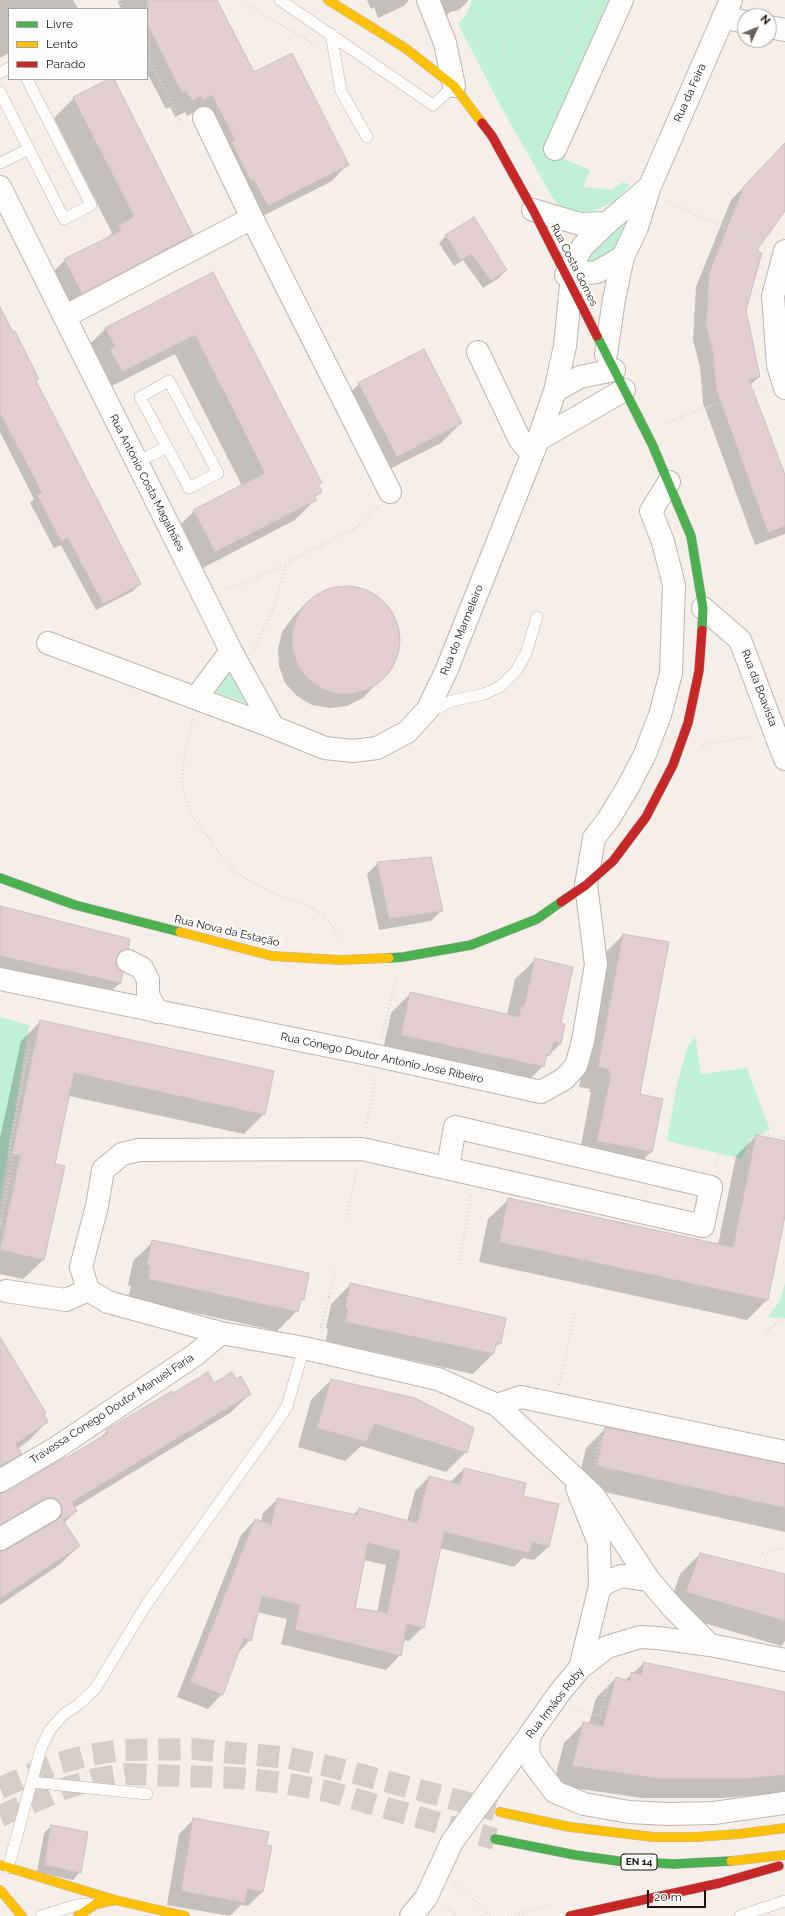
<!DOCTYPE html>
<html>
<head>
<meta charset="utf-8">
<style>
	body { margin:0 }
	#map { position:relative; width:785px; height:1916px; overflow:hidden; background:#f6efe9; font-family:Raleway,sans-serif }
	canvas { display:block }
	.legend { position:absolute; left:8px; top:8px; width:140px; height:72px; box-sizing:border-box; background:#fefefe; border:1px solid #a4a19e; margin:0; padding:5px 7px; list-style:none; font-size:12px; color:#1c150e }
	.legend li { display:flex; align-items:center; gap:8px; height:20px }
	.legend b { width:20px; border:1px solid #a4a19e }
	.north { position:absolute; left:737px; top:8px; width:40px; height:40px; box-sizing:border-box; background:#fefefe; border:1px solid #a4a19e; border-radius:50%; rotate:46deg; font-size:11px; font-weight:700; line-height:16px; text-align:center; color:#1c150e }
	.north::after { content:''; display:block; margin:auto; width:14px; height:18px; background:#68615b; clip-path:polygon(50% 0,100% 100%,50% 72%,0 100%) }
	.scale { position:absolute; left:647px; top:1890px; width:59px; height:18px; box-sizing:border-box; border:2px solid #1c150e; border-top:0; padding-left:5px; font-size:12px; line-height:14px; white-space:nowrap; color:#1c150e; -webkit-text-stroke:3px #fefefe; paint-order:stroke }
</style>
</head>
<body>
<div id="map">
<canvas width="785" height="1916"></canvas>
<ul class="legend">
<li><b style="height:5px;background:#4caf50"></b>Livre</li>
<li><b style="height:5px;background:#ffc107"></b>Lento</li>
<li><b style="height:5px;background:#c62828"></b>Parado</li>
</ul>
<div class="north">N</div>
<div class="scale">20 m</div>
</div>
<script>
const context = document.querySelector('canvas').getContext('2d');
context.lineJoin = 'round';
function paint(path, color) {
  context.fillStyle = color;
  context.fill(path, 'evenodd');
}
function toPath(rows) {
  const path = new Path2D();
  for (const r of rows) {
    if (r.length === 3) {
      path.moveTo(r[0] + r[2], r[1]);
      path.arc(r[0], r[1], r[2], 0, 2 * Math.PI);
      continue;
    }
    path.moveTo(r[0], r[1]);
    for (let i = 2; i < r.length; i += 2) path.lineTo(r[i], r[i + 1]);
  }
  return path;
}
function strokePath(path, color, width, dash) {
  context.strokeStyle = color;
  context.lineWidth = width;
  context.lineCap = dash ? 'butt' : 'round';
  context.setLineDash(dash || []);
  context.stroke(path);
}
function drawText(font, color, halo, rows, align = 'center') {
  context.font = font + ' Raleway,sans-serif';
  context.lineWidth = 4;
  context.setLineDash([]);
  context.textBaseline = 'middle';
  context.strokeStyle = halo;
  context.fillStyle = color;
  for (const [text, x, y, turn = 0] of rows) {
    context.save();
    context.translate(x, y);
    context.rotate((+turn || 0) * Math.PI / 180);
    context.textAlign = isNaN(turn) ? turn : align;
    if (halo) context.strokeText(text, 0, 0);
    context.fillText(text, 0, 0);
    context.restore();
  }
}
const green = toPath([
	[471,0,609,0,544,150,590,170,583,187,612,190,623,182,630,185,615,201,594,211,577,211,561,207,552,197,499,103,458,24,465,16,470,6],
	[632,209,624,244,589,266,586,261,586,255],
	[230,671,248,704,215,692],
	[0,1017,29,1025,0,1202],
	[695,1035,701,1074,747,1068,770,1130,750,1139,742,1159,667,1141,677,1084,687,1048],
	[785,1283,785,1318,768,1317,780,1300]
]);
const shadow = toPath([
	[0,0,73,0,78,9,9,9,9,53,0,58],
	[121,0,216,0,253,73,348,164,332,181,251,222,196,111,187,116,185,112,175,117,170,107,166,109,147,73,147,9,121,9,118,2],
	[367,0,409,0,404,6,378,18,374,7,371,9],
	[417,0,469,0,459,10,450,12,439,23,429,23,423,19],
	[111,79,113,79,191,235,171,255,62,313,45,280,65,260,104,240,112,233,54,118,74,98],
	[785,145,785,209,756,251,745,310,759,377,750,385,785,477,785,534,755,545,703,403,700,367,693,340,696,287,731,200],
	[446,236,506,270,499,278,483,288,463,260,454,266,439,243],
	[213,273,320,483,318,485,321,492,314,498,315,500,295,520,195,572,174,531,194,511,242,486,175,354,102,391,86,348,106,328],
	[0,309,38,379,35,382,140,584,133,591,96,610,61,545,54,548,30,503,34,499,0,432],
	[359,384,461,423,441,443,376,476,339,403],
	[338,587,356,587,373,593,386,604,395,619,400,637,398,654,390,670,363,698,347,706,330,708,312,705,297,696,285,683,279,666,278,649,282,632,293,617,307,602,321,592],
	[378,863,442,910,431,921,379,930,367,874],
	[0,907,127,948,115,960,120,983,102,1000,0,978],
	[623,935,639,1095,662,1099,651,1152,631,1172,578,1161,591,1092,589,1092,590,1089,579,1087,603,955],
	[535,960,559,1024,564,1025,560,1044,545,1059,543,1066,523,1086,382,1055,391,1013,411,993,507,1015,515,979],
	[41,1021,264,1114,244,1134,69,1096,54,1164,43,1260,23,1279,0,1274,0,1138,21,1041],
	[756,1136,785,1142,785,1211,767,1300,747,1320,479,1262,488,1219,508,1200,718,1245,736,1156],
	[153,1242,303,1299,299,1303,297,1311,277,1331,128,1298,131,1286,128,1285,133,1261],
	[351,1284,500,1343,494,1348,493,1354,473,1374,326,1341,328,1329,326,1328,331,1304],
	[0,1339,47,1422,27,1442,17,1449,20,1454,0,1474],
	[236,1380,250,1394,230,1413,74,1508,76,1511,64,1523,79,1546,59,1565,0,1605,0,1552,7,1551,42,1529,41,1523,0,1532,0,1494,7,1493,66,1459,97,1441,107,1431,173,1394],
	[331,1380,466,1452,446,1472,361,1446,345,1461,298,1447,311,1400],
	[606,1428,785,1465,785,1532,577,1486,586,1448],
	[464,1469,522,1497,549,1546,534,1560,523,1558,514,1567,440,1548,423,1627,409,1641,403,1640,400,1655,386,1670,281,1644,287,1619,257,1612,250,1640,238,1653,222,1694,208,1709,177,1697,241,1535,255,1520,261,1522,263,1513,278,1499,353,1515,359,1509,407,1521,415,1491,429,1477,450,1482],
	[364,1560,386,1565,377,1613,354,1609],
	[700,1554,785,1575,785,1641,781,1646,667,1612,680,1574],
	[644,1663,785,1693,785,1793,722,1798,642,1798,553,1785,564,1743,584,1723,589,1724,596,1698,616,1678,624,1681],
	[194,1819,265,1846,262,1892,248,1906,241,1905,230,1916,167,1905,179,1834],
	[51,1826,80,1872,73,1880,37,1872,44,1833]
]);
const building = toPath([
	[147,0,217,0,254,72,292,53,349,165,268,206,254,180,251,181,231,142,235,140,212,95,203,100,201,96,192,101,186,91,182,93,147,23,147,0],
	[109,79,114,79,193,235,82,294,64,259,121,231,118,225,134,217,73,97,109,79],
	[785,143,785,211,757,250,762,253,746,310,760,377,749,380,785,475,785,526,768,533,716,389,713,353,706,326,709,273,744,186,785,143],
	[474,217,507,270,491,281,471,254,461,260,445,235,474,217],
	[213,272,322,483,318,484,322,492,315,496,317,500,215,552,193,510,265,473,195,335,122,372,110,349,115,347,105,328,213,272],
	[0,307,13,332,15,331,39,379,36,381,141,584,103,604,68,538,61,541,49,519,37,495,42,493,0,413,0,307],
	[424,349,462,423,397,457,358,383,424,349],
	[346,640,54],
	[431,857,443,911,389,919,377,862,431,857],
	[0,906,130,939,128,949,121,951,117,956,116,961,117,968,123,972,121,983,0,956,0,906],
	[623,934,669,942,640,1094,663,1099,652,1152,597,1141,611,1073,608,1072,609,1069,598,1067,623,934],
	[535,958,573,967,561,1023,565,1024,561,1044,554,1042,550,1055,547,1054,544,1067,401,1035,410,992,519,1017,521,1006,524,1007,535,958],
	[40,1020,274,1071,265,1115,74,1073,55,1164,65,1166,44,1260,0,1250,20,1156,12,1154,40,1020],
	[756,1135,785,1141,785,1216,768,1300,499,1242,508,1198,733,1247,756,1135],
	[152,1240,309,1273,304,1300,301,1299,298,1312,148,1279,150,1266,147,1265,152,1240],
	[350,1283,506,1318,501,1344,496,1343,494,1354,345,1322,348,1309,345,1308,350,1283],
	[0,1337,46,1413,44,1414,48,1422,16,1444,22,1454,0,1466,0,1337],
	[208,1372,214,1383,232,1372,236,1379,241,1376,251,1394,72,1502,77,1511,63,1520,80,1546,0,1599,0,1551,6,1550,56,1521,61,1517,62,1510,61,1504,57,1499,50,1498,44,1499,0,1525,0,1493,6,1492,65,1457,66,1458,108,1433,106,1430,172,1391,173,1393,208,1372],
	[331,1379,415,1398,474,1428,467,1453,375,1424,366,1442,317,1428,331,1379],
	[605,1427,785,1464,785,1508,597,1466,605,1427],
	[464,1468,526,1483,523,1496,559,1504,549,1547,532,1542,529,1553,444,1532,424,1628,407,1624,401,1656,295,1630,300,1605,262,1596,251,1641,244,1638,223,1695,190,1682,255,1519,271,1524,277,1498,357,1515,359,1508,417,1523,429,1476,460,1484,464,1468],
	[368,1543,400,1551,387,1613,355,1608,368,1543],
	[700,1553,785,1574,785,1621,686,1592,700,1553],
	[643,1662,785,1692,785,1775,743,1779,662,1779,572,1766,583,1722,603,1726,616,1677,630,1681,631,1672,642,1675,643,1662],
	[193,1818,269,1832,266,1845,272,1846,263,1892,247,1889,245,1903,181,1891,193,1818],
	[51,1825,88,1832,81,1873,44,1865,51,1825]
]);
const highwayTunnel = toPath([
	[0,1788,56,1764,89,1755,122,1750,193,1749,289,1758,332,1767,495,1810],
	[0,1816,66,1788,95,1779,126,1774,237,1778,284,1783,327,1791,495,1839]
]);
const path = toPath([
	[119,0,123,9],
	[239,0,315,45],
	[492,0,496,18],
	[548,0,496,18,506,59,561,85],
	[147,55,183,126],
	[552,81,592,0],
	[666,201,765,246],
	[665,423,763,386],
	[226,589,249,582,359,526,377,508],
	[254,649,274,607,286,564],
	[193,719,184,758,182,783,189,811,220,854,238,874,275,894,302,903,324,915,334,929,339,940],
	[702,745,754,736],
	[382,1036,396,977],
	[366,1128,376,1076],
	[716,1167,722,1139,749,1131,785,1138],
	[346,1218,357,1170],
	[0,1227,12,1163,9,1150,29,1046],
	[459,1264,471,1195],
	[320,1332,336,1269],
	[766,1333,774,1325,785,1318],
	[559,1385,575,1313],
	[594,1468,602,1435],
	[763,1554,785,1548],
	[573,1710,600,1716,612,1670],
	[455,1882,491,1916],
	[445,1907,457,1916],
	[507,1916,553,1905]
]);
const lane = toPath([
	[280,0,433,105,454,86],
	[331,34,341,91,367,137],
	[0,73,9,68],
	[0,92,64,219,91,205,27,79],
	[0,163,29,149],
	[169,381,218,473,189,488,140,397,169,381],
	[137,462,167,447],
	[428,713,451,701,484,694,501,686,516,671,526,653,537,617],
	[32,1782,147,1794],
	[8,1868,41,1748,50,1730,63,1715,78,1705,95,1689,146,1605,277,1422,287,1406,304,1348],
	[41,1916,77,1905,89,1904],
	[740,1916,785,1901]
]);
const street = toPath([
	[428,0,445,43,454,86],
	[723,17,745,22],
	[769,27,785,30],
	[204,118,252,218,390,492],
	[555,149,622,0],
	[0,187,231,651,273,727,325,748,353,751,377,748,407,732,428,709,447,669,538,440,555,391,580,377,614,370],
	[533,210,580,224,607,223,649,187],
	[785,251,773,296,778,365,785,388],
	[566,275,583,246,607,223],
	[566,275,597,272,623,257],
	[64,317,252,218],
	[478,352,520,440,532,454],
	[606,354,614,299,623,257,637,227,650,186,731,0],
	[555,391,565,346,571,285],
	[538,440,624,390],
	[703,608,740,640,785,759],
	[48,643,273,727],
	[196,698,231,651],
	[128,961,142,968,148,980,148,995,157,1012],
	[0,979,378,1056,541,1092,564,1079,576,1066,583,1041,596,964,586,885,594,838,608,820,628,787,645,754,660,715,671,673,674,585,663,542,651,511,669,482],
	[448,1167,455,1127,711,1187,703,1226,362,1149,139,1150,122,1154,103,1170,97,1206,81,1267,88,1290,108,1302,221,1333,304,1348,438,1379,497,1405,594,1496,649,1580,673,1608,710,1645],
	[6,1291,66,1300,88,1290],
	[497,1405,521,1397,785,1452],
	[0,1481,56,1448,195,1355,221,1333],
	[577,1488,599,1543,600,1586,580,1668],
	[0,1539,50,1510],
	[600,1586,621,1576,649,1580],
	[529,1736,528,1753,533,1763,555,1792,584,1804,629,1812,668,1814,714,1813,785,1803],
	[411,1916,426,1898,452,1842,529,1736,560,1692,580,1668,607,1647,640,1637,658,1638,710,1645,785,1660]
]);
const fast = toPath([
	[597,336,652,444,691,536,703,608,702,630],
	[0,878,75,905,180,932],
	[389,958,403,957,471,945,537,919,561,902],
	[495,1839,575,1855,618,1861,674,1864,731,1861]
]);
const slow = toPath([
	[328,0,405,48,454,86,482,123],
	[180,932,272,956,340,960,389,958],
	[500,1812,570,1827,653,1837,696,1837,739,1834,785,1828],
	[731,1861,785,1855],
	[0,1865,115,1900],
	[0,1890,22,1916],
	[78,1916,96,1904,115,1900,185,1916]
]);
const jam = toPath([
	[482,123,492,136,533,210,597,336],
	[561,902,586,885,613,861,646,817,673,765,688,723,699,671,702,630],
	[570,1916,720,1883,779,1866]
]);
const shields = [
	[639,1862,36]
];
const shieldNames = [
	["EN 14",639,1862]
];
const streetNames = [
	["Rua da Feira",690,93,-66],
	["Rua Costa Gomes",574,265,63],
	["Rua António Costa Magalhães",147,483,63],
	["Rua do Marmeleiro",462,630,-68],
	["Rua da Boavista",759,688,69],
	["Rua Nova da Estação",227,931,13],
	["Rua Cónego Doutor António José Ribeiro",382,1058,12],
	["Travessa Conego Doutor Manuel Faria",112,1409,-33],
	["Rua Irmãos Roby",555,1703,-52]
];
paint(green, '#c0f1d6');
paint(shadow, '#0003');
paint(building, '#e2ced1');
strokePath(building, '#cac1c0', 1);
strokePath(highwayTunnel, '#d5cec8', 22, [22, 11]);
strokePath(lane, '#bcb5af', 12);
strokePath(street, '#bcb5af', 24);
strokePath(fast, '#bcb5af', 10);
strokePath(slow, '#bcb5af', 10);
strokePath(jam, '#bcb5af', 10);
strokePath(path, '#dad8d6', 2.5, [1, 3]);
strokePath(lane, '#fefdfc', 11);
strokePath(street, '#fefdfc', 22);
strokePath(fast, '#4caf50', 9);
strokePath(slow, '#ffc107', 9);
strokePath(jam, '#c62828', 9);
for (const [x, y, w] of shields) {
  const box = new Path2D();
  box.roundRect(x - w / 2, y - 8, w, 16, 3);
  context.fillStyle = '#fefefe';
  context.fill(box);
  strokePath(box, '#1c150e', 1);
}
drawText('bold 10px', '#1c150e', null, shieldNames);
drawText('11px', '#1c150e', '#fefefe', streetNames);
</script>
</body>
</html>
